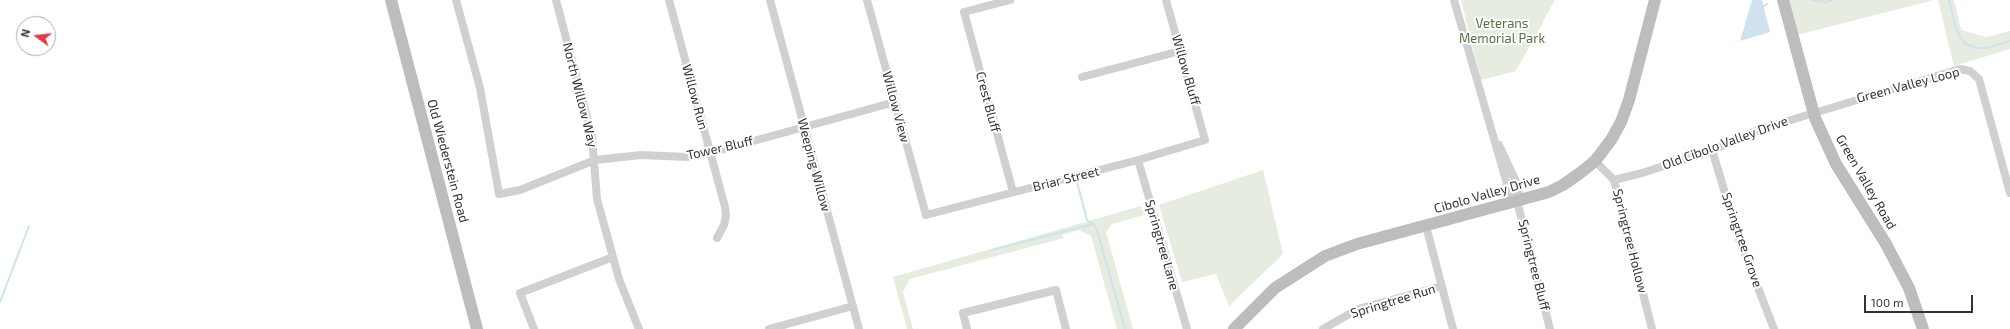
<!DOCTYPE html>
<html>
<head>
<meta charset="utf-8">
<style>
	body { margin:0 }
	#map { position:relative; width:2010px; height:329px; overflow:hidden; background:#fff; font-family:"Exo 2",sans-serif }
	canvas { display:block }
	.north { position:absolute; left:16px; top:16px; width:40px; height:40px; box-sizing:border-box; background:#fff; border:1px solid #adadad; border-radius:50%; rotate:285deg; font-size:11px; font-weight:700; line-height:16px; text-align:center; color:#333 }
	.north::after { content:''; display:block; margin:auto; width:14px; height:18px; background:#e63946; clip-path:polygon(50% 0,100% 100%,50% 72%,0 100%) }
	.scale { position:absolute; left:1864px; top:295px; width:109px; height:18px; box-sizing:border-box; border:2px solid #333; border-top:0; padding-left:5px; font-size:12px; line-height:14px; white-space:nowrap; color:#333; -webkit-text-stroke:3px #fff; paint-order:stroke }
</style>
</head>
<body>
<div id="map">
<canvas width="2010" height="329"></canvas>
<div class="north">N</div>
<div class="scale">100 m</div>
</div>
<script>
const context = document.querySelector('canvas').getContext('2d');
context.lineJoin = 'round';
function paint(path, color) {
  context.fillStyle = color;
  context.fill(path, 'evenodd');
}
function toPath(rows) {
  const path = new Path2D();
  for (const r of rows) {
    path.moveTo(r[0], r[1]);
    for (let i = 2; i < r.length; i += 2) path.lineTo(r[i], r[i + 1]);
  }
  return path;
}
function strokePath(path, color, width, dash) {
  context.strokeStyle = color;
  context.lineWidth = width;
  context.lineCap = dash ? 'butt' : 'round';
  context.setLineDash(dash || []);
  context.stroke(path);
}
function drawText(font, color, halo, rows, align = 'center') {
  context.font = font + ' "Exo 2",sans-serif';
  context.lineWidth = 4;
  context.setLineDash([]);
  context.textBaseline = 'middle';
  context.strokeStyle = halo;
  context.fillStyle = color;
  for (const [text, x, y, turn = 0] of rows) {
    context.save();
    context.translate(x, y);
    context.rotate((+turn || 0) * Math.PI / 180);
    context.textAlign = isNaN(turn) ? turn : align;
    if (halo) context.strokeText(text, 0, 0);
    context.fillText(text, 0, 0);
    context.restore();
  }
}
const green = toPath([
	[1461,0,1555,0,1516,71,1481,80],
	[1788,0,1934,0,1797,35],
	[1938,0,1954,0,1961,30,1986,37,2010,31,2010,49,1954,66],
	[1263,170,1283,254,1229,306,1216,274,1182,282,1159,205],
	[1141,206,1144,215,1112,224,1106,232,1133,329,1117,329,1091,236,1079,230,1062,235,1064,238,910,279,903,292,913,329,907,329,893,277]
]);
const water = toPath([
	[1752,0,1762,0,1770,32,1740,41]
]);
const stream = toPath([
	[1812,0,1826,2,1832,0],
	[1949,0,1956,28,1960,37,1966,44,1976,48,1987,48,2010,41],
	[1762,7,1767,4],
	[1077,182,1087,220,1096,227,1125,329],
	[992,250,1093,224],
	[0,302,29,226]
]);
const street = toPath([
	[456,0,480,88,499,194,520,190,595,160,641,155,687,157,710,153,895,102],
	[556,0,592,136,597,199,619,279,639,329],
	[669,0,725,207,726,215,724,225,717,238],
	[770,0,859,329],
	[867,0,926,215,1138,160,1205,140,1166,0],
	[1010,0,964,12,1013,192],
	[1454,0,1509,191,1517,201],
	[1082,77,1180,51],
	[1499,145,1519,188,1517,201,1550,329],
	[1712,150,1739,239,1774,329],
	[1138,160,1187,329],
	[1595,161,1614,180,1652,329],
	[1614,180,1642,173,1708,152,1761,129,1960,69,1970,71,1979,79,2010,193],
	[1426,226,1453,329],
	[534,329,520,293,613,257],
	[769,329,853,306],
	[967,329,963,313,1056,290,1066,329],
	[1323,329,1358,309,1442,286]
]);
const secondary = toPath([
	[391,0,477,329],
	[1783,0,1815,118,1836,164,1886,244,1909,288,1923,329],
	[1234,329,1275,288,1325,256,1357,244,1549,192,1563,185,1580,173,1595,161,1611,140,1621,122,1629,100,1655,0]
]);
const parkNames = [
	["Veterans",1502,24],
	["Memorial Park",1502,39]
];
const streetNames = [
	["Willow Bluff",1186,70,74],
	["Green Valley Loop",1908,85,-15],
	["North Willow Way",580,95,76],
	["Willow Run",695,97,75],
	["Crest Bluff",988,102,75],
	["Willow View",896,107,75],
	["Old Cibolo Valley Drive",1725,143,-20],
	["Tower Bluff",720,148,-13],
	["Old Wiederstein Road",448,161,75],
	["Weeping Willow",814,165,75],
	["Briar Street",1066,179,-14],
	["Green Valley Road",1866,182,60],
	["Cibolo Valley Drive",1487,194,-16],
	["Springtree Grove",1742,240,71],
	["Springtree Hollow",1630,241,76],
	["Springtree Lane",1162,245,74],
	["Springtree Bluff",1534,265,76],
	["Springtree Run",1393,301,-17]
];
paint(green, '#e6ecdf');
paint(water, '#cfe2ee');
strokePath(stream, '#cfe2ee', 2);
strokePath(street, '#d0d0d0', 8);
strokePath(secondary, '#bdbdbd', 12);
drawText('13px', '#56703f', '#fff', parkNames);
drawText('13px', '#333', '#fff', streetNames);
</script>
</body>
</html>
